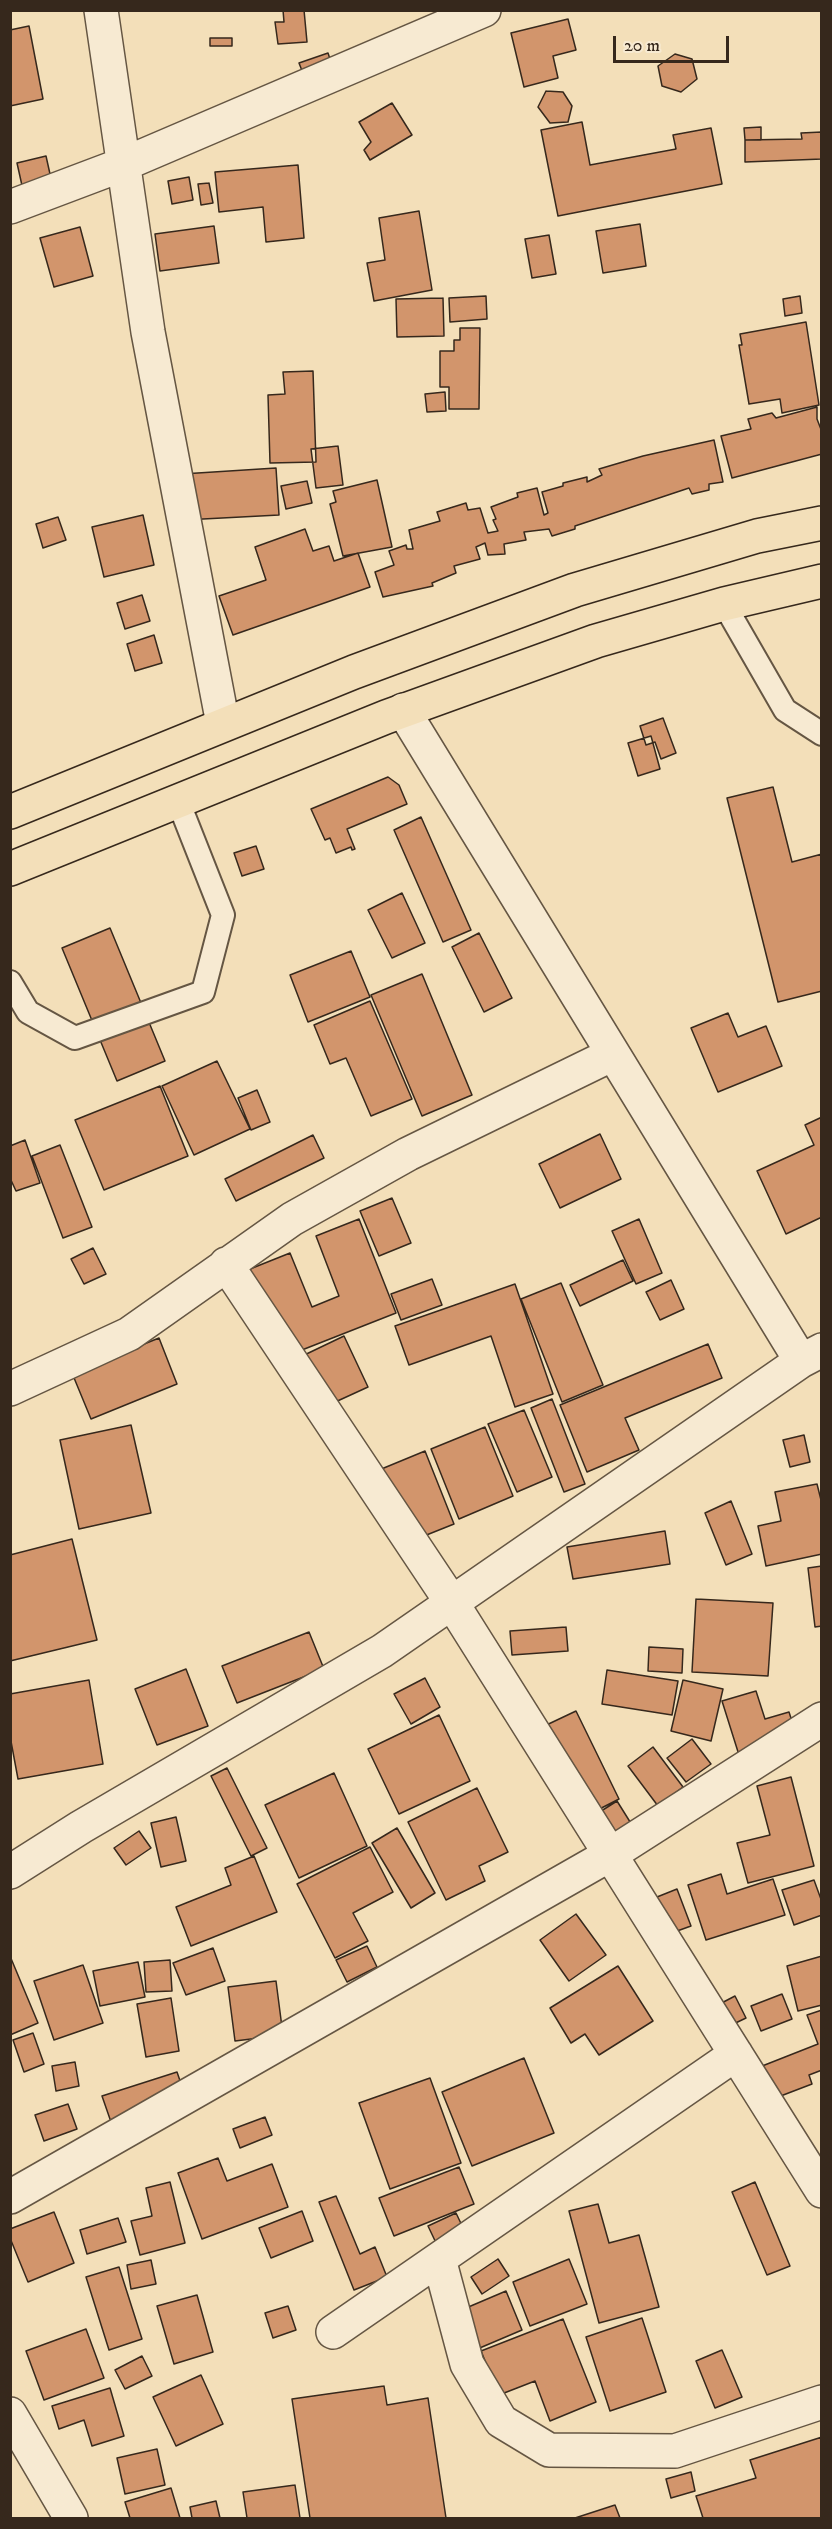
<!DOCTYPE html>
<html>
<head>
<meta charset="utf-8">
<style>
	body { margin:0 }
	#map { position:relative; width:832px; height:2529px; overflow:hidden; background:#f3dfb9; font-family:"IM FELL DW Pica",serif }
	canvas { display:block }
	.frame { position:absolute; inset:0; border:12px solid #36281c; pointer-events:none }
	.scale { position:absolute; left:613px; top:36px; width:116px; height:27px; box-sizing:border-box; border:3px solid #36281c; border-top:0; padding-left:8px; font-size:18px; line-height:21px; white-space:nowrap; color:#36281c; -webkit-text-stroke:4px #f7ead2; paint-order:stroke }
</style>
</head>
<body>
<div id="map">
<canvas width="832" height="2529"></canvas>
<div class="frame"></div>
<div class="scale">20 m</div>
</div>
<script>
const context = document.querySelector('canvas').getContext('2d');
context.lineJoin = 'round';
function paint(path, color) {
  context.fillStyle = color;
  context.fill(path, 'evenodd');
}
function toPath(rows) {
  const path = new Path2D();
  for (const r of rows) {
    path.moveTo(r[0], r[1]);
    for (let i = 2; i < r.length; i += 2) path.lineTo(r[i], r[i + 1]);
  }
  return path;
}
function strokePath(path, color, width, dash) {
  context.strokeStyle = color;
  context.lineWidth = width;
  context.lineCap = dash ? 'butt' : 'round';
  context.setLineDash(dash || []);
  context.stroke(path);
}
const building = toPath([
	[283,10,304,10,307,42,278,44,275,22,284,22,283,10],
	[568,19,576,50,553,56,558,78,524,87,511,33,568,19],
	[29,26,43,99,10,106,10,30,29,26],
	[210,38,232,38,232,46,210,46,210,38],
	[328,53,334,71,306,81,299,63,328,53],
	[675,54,692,59,697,79,681,92,662,86,658,66,675,54],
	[546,91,563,92,572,106,568,122,550,123,538,107,546,91],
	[392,103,412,135,370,160,364,150,371,142,359,122,392,103],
	[582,122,590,165,676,149,673,135,711,128,722,184,558,216,541,130,582,122],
	[761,127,761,140,745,140,744,128,761,127],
	[822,132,822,159,745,162,745,140,802,139,801,133,822,132],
	[46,156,52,183,23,190,17,163,46,156],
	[298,165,304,238,266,242,263,207,219,212,215,172,298,165],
	[189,177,193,200,172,204,168,181,189,177],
	[209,183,213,203,201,205,198,184,209,183],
	[419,211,432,290,374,301,367,263,385,260,379,218,419,211],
	[640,224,646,266,603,273,596,231,640,224],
	[214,226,219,263,160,271,155,234,214,226],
	[80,227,93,276,54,287,40,238,80,227],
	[549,235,556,274,532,278,525,239,549,235],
	[486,296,487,319,450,322,449,298,486,296],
	[800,296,802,313,785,316,783,299,800,296],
	[443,298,444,336,397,337,396,299,443,298],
	[806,322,819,405,782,413,780,399,749,404,739,345,742,345,740,334,806,322],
	[460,328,480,328,479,409,449,409,449,387,440,387,440,351,454,351,454,340,460,340,460,328],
	[313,371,316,462,270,463,268,395,285,394,283,372,313,371],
	[445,392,446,411,427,412,425,394,445,392],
	[817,407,817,419,822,432,822,454,732,478,721,436,751,429,748,419,772,413,776,418,817,407],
	[714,440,723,482,709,484,709,490,692,494,689,488,575,526,575,529,552,536,549,529,524,532,526,540,504,544,505,554,488,555,485,543,476,547,480,559,454,566,456,573,432,583,433,586,383,597,375,572,394,565,389,551,406,545,407,549,413,549,409,530,440,521,437,512,466,503,468,510,480,508,488,533,498,531,493,520,496,519,491,507,518,497,517,493,537,488,544,515,548,513,542,492,563,486,563,483,587,477,587,482,602,475,599,469,643,456,714,440],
	[338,446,343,485,316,488,311,449,338,446],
	[276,468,279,515,184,520,182,474,276,468],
	[377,480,392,547,343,556,330,504,336,502,333,491,377,480],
	[307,481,312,503,286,509,281,486,307,481],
	[143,515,154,565,104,577,92,527,143,515],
	[58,517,66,540,43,548,36,524,58,517],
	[305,529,313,551,329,546,334,561,358,553,370,587,233,635,219,596,266,580,255,547,305,529],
	[142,595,150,621,125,629,117,603,142,595],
	[154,635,162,663,135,671,127,644,154,635],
	[663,718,676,753,661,759,655,742,646,745,640,726,663,718],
	[651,736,660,769,638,776,628,743,651,736],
	[388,777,399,785,407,804,347,829,355,849,352,850,351,847,336,853,330,838,325,840,311,809,388,777],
	[773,787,792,862,822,854,822,991,778,1002,727,798,773,787],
	[421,817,471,930,443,942,394,830,421,817],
	[256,846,264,869,242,876,234,853,256,846],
	[402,893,425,943,392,958,368,910,402,893],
	[110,928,165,1061,117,1081,62,948,110,928],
	[479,933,512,998,484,1012,452,947,479,933],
	[351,951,370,997,308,1022,290,975,351,951],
	[422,974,472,1095,422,1116,371,995,422,974],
	[370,1001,412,1099,371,1116,346,1058,330,1064,314,1025,370,1001],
	[728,1013,738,1037,766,1026,782,1066,718,1092,691,1028,728,1013],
	[217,1061,250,1129,194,1155,162,1086,217,1061],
	[160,1086,188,1156,104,1190,75,1120,160,1086],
	[257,1090,270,1122,251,1130,238,1098,257,1090],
	[822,1117,822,1217,786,1234,757,1171,814,1145,805,1125,822,1117],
	[600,1134,621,1179,560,1208,539,1164,600,1134],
	[313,1135,324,1158,236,1201,225,1179,313,1135],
	[25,1140,40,1183,16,1191,10,1178,10,1146,25,1140],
	[60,1145,92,1227,63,1238,32,1156,60,1145],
	[392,1198,411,1243,379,1256,360,1211,392,1198],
	[359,1219,396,1313,279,1359,245,1271,290,1253,312,1307,339,1296,316,1236,359,1219],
	[639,1219,662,1273,636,1284,612,1231,639,1219],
	[93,1248,106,1274,84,1284,71,1259,93,1248],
	[623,1260,633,1281,580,1306,570,1285,623,1260],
	[432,1279,442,1305,401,1320,391,1294,432,1279],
	[671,1280,684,1309,660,1320,646,1292,671,1280],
	[561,1283,603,1385,562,1402,521,1299,561,1283],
	[515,1284,553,1394,515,1407,491,1336,409,1365,395,1326,515,1284],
	[344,1336,368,1387,320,1409,296,1359,344,1336],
	[159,1338,177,1384,91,1419,72,1373,159,1338],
	[708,1344,722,1378,625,1418,639,1450,587,1472,560,1405,708,1344],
	[552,1399,585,1484,564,1492,531,1408,552,1399],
	[524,1410,552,1477,517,1492,488,1424,524,1410],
	[131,1425,151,1513,79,1529,60,1440,131,1425],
	[485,1427,513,1496,459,1519,431,1449,485,1427],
	[804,1435,810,1462,790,1467,783,1440,804,1435],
	[425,1451,454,1524,409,1542,379,1470,425,1451],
	[817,1484,822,1504,822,1554,766,1566,758,1526,781,1521,775,1492,817,1484],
	[731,1501,752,1554,726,1565,705,1513,731,1501],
	[665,1531,670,1564,573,1579,567,1547,665,1531],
	[72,1539,97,1640,10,1661,10,1555,72,1539],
	[822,1566,822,1626,815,1627,808,1568,822,1566],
	[696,1599,773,1603,768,1676,692,1672,696,1599],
	[566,1627,568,1651,512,1655,510,1631,566,1627],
	[309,1632,324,1669,237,1703,222,1666,309,1632],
	[649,1647,683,1649,682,1673,648,1671,649,1647],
	[186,1669,208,1726,157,1745,135,1689,186,1669],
	[607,1670,678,1681,672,1715,602,1704,607,1670],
	[425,1678,440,1707,411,1724,394,1694,425,1678],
	[89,1680,103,1764,18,1779,10,1736,10,1694,89,1680],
	[683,1680,723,1689,711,1741,671,1731,683,1680],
	[756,1691,765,1719,789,1712,797,1737,739,1755,722,1701,756,1691],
	[576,1711,619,1799,582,1818,538,1729,576,1711],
	[439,1715,470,1781,399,1814,368,1749,439,1715],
	[692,1739,711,1764,686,1782,667,1758,692,1739],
	[653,1747,683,1787,658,1806,628,1766,653,1747],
	[227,1768,267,1848,251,1856,211,1776,227,1768],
	[334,1773,367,1846,299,1878,265,1805,334,1773],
	[791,1777,814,1866,748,1883,737,1843,770,1835,757,1786,791,1777],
	[477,1788,508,1852,479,1866,485,1881,446,1900,408,1822,477,1788],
	[617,1801,632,1825,602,1844,587,1820,617,1801],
	[176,1817,186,1861,161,1867,151,1823,176,1817],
	[397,1828,435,1893,411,1908,372,1843,397,1828],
	[139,1831,151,1848,126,1865,114,1848,139,1831],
	[370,1847,393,1892,353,1913,368,1941,335,1958,297,1884,370,1847],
	[254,1856,277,1912,191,1946,176,1907,231,1885,225,1868,254,1856],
	[721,1874,727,1894,773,1879,785,1915,706,1940,688,1885,721,1874],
	[814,1880,822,1902,822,1915,794,1925,782,1890,814,1880],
	[677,1889,691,1926,666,1935,652,1899,677,1889],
	[576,1914,606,1955,569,1981,540,1940,576,1914],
	[367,1946,377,1967,347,1982,336,1960,367,1946],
	[213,1948,225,1981,186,1995,173,1963,213,1948],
	[10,1956,38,2023,10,2035,10,1956],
	[822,1956,822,2005,798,2011,787,1966,822,1956],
	[170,1960,172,1991,146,1992,144,1962,170,1960],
	[138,1962,145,1997,100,2006,93,1971,138,1962],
	[83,1965,103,2023,54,2040,34,1981,83,1965],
	[618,1966,653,2021,599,2055,585,2034,571,2043,550,2008,618,1966],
	[276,1981,283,2035,235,2041,228,1987,276,1981],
	[782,1994,792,2019,761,2031,751,2006,782,1994],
	[735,1996,746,2018,723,2029,712,2008,735,1996],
	[171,1998,179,2051,146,2057,137,2004,171,1998],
	[822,2010,822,2070,809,2075,812,2084,765,2102,752,2070,818,2044,807,2015,822,2010],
	[33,2033,44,2064,24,2072,13,2040,33,2033],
	[524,2058,554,2133,472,2166,442,2092,524,2058],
	[75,2062,79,2086,56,2091,52,2066,75,2062],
	[177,2072,186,2098,111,2122,102,2096,177,2072],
	[430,2078,461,2163,390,2189,359,2103,430,2078],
	[68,2104,77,2129,44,2141,35,2115,68,2104],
	[265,2117,272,2135,240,2148,233,2129,265,2117],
	[218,2158,227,2181,272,2164,288,2207,202,2239,178,2173,218,2158],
	[459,2167,474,2204,394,2236,379,2198,459,2167],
	[170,2182,185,2243,140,2255,131,2221,152,2216,146,2188,170,2182],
	[755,2182,790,2266,767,2275,732,2192,755,2182],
	[336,2196,360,2254,375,2247,387,2277,354,2290,319,2202,336,2196],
	[598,2204,609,2243,639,2235,659,2307,599,2323,569,2211,598,2204],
	[302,2211,313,2241,271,2258,259,2228,302,2211],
	[54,2212,74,2263,28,2282,10,2238,10,2229,54,2212],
	[456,2213,466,2234,438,2247,428,2226,456,2213],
	[118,2218,126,2242,87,2254,80,2230,118,2218],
	[498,2259,509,2276,482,2294,471,2277,498,2259],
	[569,2259,587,2304,530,2326,513,2282,569,2259],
	[151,2260,156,2284,131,2289,127,2265,151,2260],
	[119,2267,142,2339,109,2350,86,2277,119,2267],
	[506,2291,522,2330,475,2350,459,2311,506,2291],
	[197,2295,213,2352,174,2364,157,2306,197,2295],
	[288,2306,296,2330,273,2338,265,2313,288,2306],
	[642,2318,666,2392,610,2411,586,2337,642,2318],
	[563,2319,596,2402,550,2421,535,2381,499,2395,481,2351,563,2319],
	[86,2329,104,2378,44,2400,26,2351,86,2329],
	[722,2350,742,2397,715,2408,696,2361,722,2350],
	[142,2356,152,2376,125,2389,115,2370,142,2356],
	[201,2375,223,2424,176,2446,153,2397,201,2375],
	[384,2386,387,2405,428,2398,446,2518,310,2518,292,2399,384,2386],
	[110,2388,124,2436,92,2446,84,2420,59,2429,52,2406,110,2388],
	[822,2437,822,2518,703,2518,696,2496,756,2478,750,2460,822,2437],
	[157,2449,165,2485,125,2494,117,2458,157,2449],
	[691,2472,695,2491,671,2498,666,2479,691,2472],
	[295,2485,300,2518,247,2518,243,2492,295,2485],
	[171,2488,180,2518,130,2518,125,2502,171,2488],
	[216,2501,220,2518,192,2518,190,2507,216,2501],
	[615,2505,620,2518,575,2518,615,2505]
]);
const service = toPath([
	[724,604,785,710,822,734],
	[10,982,28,1012,75,1038,203,992,223,915,178,801]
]);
const minor = toPath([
	[101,10,148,332,223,724],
	[10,207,124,164,484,10],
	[403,710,801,1361],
	[226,1264,452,1603,822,2191],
	[10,1389,129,1334,292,1219,408,1154,613,1054],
	[10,1872,81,1827,382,1651,801,1361,822,1350],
	[10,2197,611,1854,822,1719],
	[439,2259,467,2364,501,2421,549,2450,675,2451,822,2402],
	[333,2332,736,2054],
	[10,2414,71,2518]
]);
const trunk = toPath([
	[10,812,354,672,575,590,757,536,822,523],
	[10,869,386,717,596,641,724,604,822,581]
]);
paint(building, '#d2956c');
strokePath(building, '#36281c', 1.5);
strokePath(service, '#655643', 26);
strokePath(minor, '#655643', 36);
strokePath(trunk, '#36281c', 36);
strokePath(service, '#f7ead2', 22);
strokePath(minor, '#f7ead2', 33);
strokePath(trunk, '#f3dfb9', 33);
</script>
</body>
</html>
